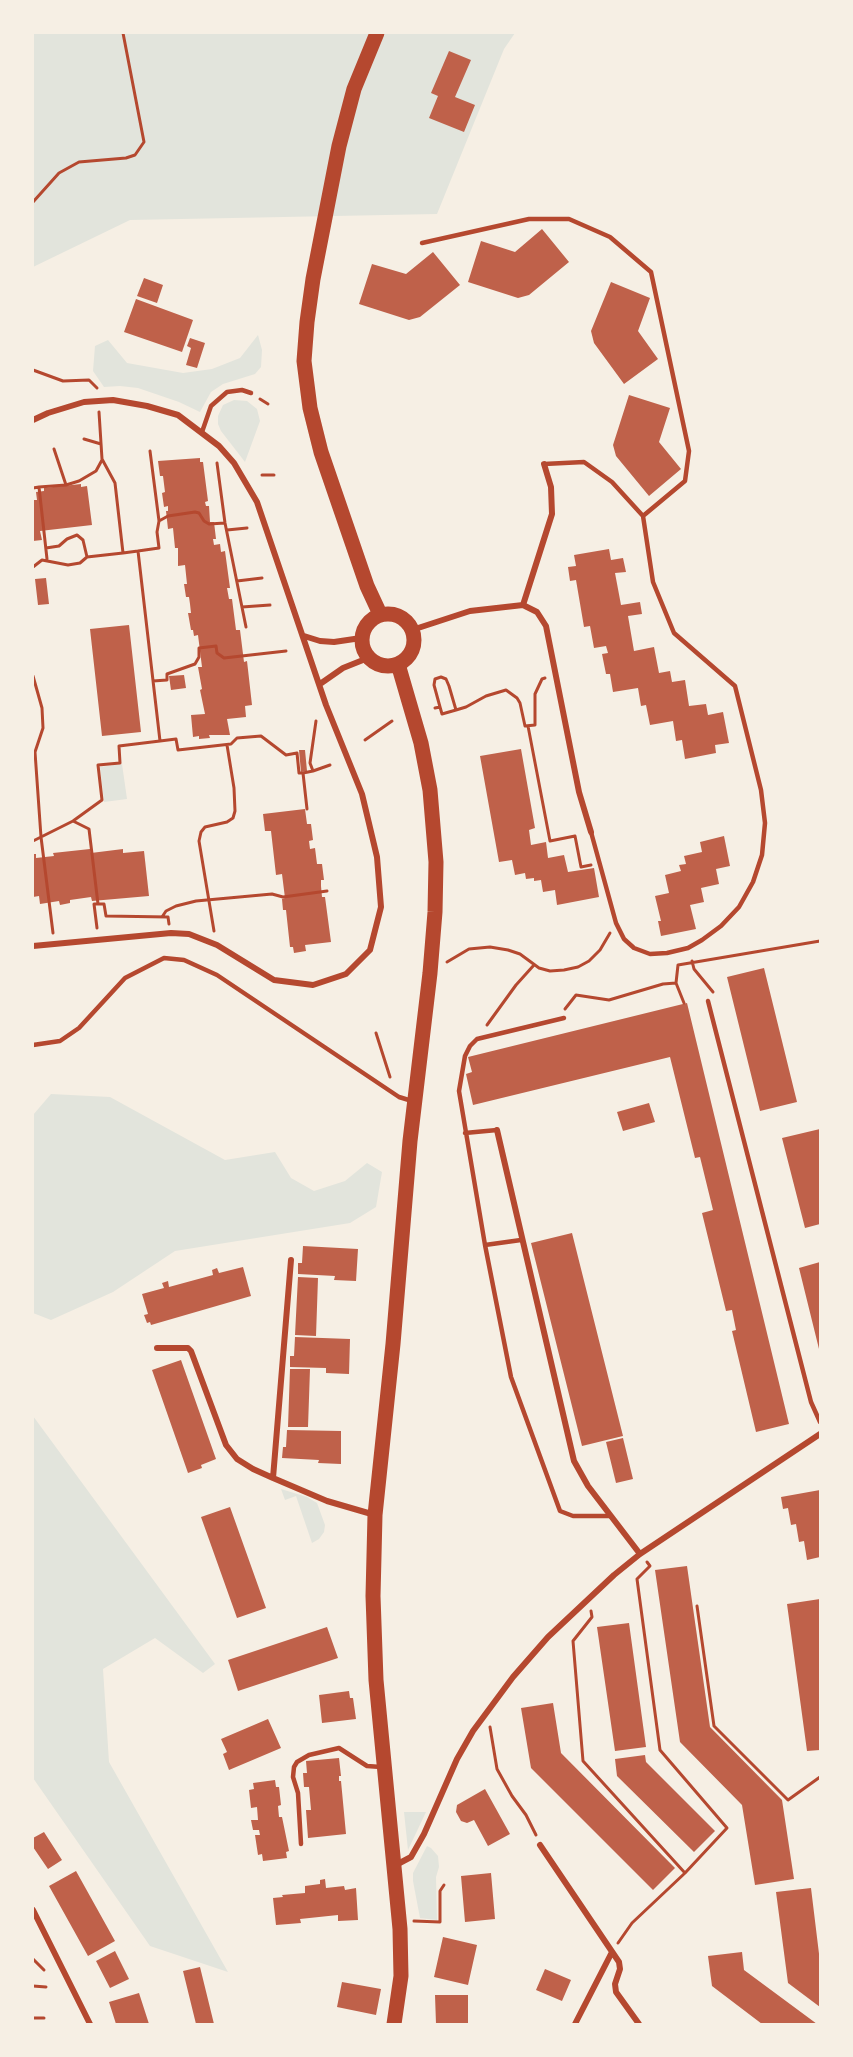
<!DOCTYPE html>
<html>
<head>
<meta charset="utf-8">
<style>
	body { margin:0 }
	#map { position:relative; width:853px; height:2057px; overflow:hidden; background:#f6efe4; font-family:"Libre Baskerville",serif }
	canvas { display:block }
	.frame { position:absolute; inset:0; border:34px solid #f6efe4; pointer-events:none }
</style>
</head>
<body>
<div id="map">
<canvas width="853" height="2057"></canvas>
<div class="frame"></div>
</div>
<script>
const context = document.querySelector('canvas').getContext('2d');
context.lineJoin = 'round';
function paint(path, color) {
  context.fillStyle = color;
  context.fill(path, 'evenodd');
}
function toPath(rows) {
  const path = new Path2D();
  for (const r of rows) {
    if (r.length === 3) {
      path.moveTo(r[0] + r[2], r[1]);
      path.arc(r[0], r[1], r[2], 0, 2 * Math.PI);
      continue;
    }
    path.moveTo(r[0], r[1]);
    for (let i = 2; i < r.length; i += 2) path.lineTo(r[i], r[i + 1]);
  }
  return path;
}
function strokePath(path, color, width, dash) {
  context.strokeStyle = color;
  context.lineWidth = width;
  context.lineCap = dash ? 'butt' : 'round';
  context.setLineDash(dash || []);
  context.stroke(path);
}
const green = toPath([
	[33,33,515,33,504,49,437,214,130,220,33,267],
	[258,335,262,350,261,367,255,374,223,384,211,392,200,412,179,402,138,388,120,386,104,387,93,371,95,346,108,340,127,363,183,373,212,369,240,358],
	[234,400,247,401,257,409,260,421,245,462,221,431,218,424,218,416,223,405],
	[122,764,127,799,104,802,100,767],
	[51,1094,110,1097,225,1160,275,1152,291,1178,314,1191,345,1181,367,1163,382,1172,376,1207,350,1223,175,1251,113,1292,51,1320,33,1313,33,1115],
	[33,1416,215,1664,203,1673,155,1638,103,1669,109,1762,228,1972,150,1946,33,1778],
	[281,1489,307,1497,317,1503,325,1525,324,1532,319,1539,312,1543,296,1496,285,1500],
	[404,1812,426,1812,408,1850],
	[427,1846,431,1848,438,1856,439,1867,436,1877,437,1920,420,1918,413,1881,413,1873]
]);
const building = toPath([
	[449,51,471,60,455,97,475,105,464,132,429,118,438,96,431,93],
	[542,229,569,262,529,295,518,298,468,282,481,241,515,252],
	[433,252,460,285,420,317,409,320,359,304,372,264,406,274],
	[144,278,163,285,157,303,137,296],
	[611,282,650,298,638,331,658,359,624,384,594,343,591,331],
	[136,299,193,320,182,352,124,332],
	[190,338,205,343,197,368,186,365,191,348,187,346],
	[629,395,670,408,659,442,681,469,649,496,616,456,613,445],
	[200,458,200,462,203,462,208,501,205,502,206,506,209,506,210,522,214,522,216,539,213,539,214,545,220,544,221,552,225,551,230,588,227,588,229,599,232,599,236,630,240,630,244,662,247,661,252,705,245,706,246,717,227,719,230,735,209,735,210,738,199,739,199,736,193,737,191,715,205,714,200,690,202,689,198,667,202,667,198,635,194,636,193,630,191,630,188,613,191,613,190,604,189,597,186,597,184,584,187,584,185,565,178,566,178,548,175,548,173,528,168,529,166,511,168,511,168,506,164,507,162,493,165,492,163,476,160,476,158,461],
	[81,484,81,487,87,486,92,525,40,531,42,540,33,541,33,500,37,500,36,492,44,491,44,488],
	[609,549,611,560,623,558,626,572,615,573,621,605,640,602,642,614,628,616,634,651,654,647,659,673,670,671,672,682,685,680,689,706,706,704,708,715,723,712,729,743,715,745,716,753,685,759,682,740,676,741,673,721,650,725,646,705,641,706,638,688,613,692,610,674,606,674,602,654,608,653,606,646,594,648,590,626,584,627,576,580,570,581,568,567,576,566,574,555],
	[46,578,49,604,38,605,35,579],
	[129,625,141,732,102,736,90,629],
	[184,675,186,688,171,690,169,676],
	[521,749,535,828,529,830,531,845,546,842,548,858,564,855,568,872,594,868,599,897,557,905,555,890,543,892,541,880,534,881,534,878,526,879,525,873,515,875,512,860,499,862,480,756],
	[299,750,305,750,307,771,301,772],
	[305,809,307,824,311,824,313,840,309,841,310,849,315,848,317,864,322,864,324,880,321,880,321,886,322,897,325,897,331,942,305,945,306,951,294,953,293,947,290,947,286,910,283,910,282,899,285,898,282,874,276,875,271,831,265,831,263,814],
	[724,836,730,866,716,869,719,884,701,888,704,902,690,905,696,929,661,936,658,921,661,921,655,896,669,893,665,875,681,871,679,865,686,864,684,856,702,852,700,842],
	[90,849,91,853,123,849,123,853,144,851,149,896,92,901,91,897,70,900,70,903,60,905,59,901,40,904,39,896,33,897,33,854,36,854,36,858,54,856,53,853],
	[764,968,797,1102,760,1111,727,977],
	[687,1003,789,1424,756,1432,732,1331,736,1330,732,1310,726,1311,702,1213,713,1210,700,1157,695,1158,670,1057,473,1105,466,1074,472,1072,468,1057],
	[649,1103,655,1122,623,1131,617,1112],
	[820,1129,820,1224,805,1228,782,1138],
	[572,1233,623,1436,582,1446,531,1243],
	[303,1246,358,1249,356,1281,334,1280,335,1276,298,1274,298,1263,302,1263],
	[820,1262,820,1349,819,1349,799,1268],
	[243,1267,251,1296,151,1325,150,1322,147,1323,144,1315,148,1314,142,1294,164,1288,162,1283,168,1281,169,1287,213,1275,212,1270,217,1268,219,1273],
	[298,1277,318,1278,316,1336,295,1335],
	[295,1337,350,1339,349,1374,326,1373,326,1368,290,1367,290,1356,294,1356],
	[181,1360,216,1459,201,1465,202,1468,188,1473,152,1370],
	[290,1369,310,1369,308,1427,288,1427],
	[287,1430,341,1431,341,1464,318,1463,319,1460,282,1458,283,1447,286,1447],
	[623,1438,633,1479,616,1483,606,1442],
	[820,1490,820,1557,807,1560,804,1541,799,1542,796,1524,791,1525,788,1508,783,1509,781,1497],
	[230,1507,266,1608,237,1618,201,1517],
	[687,1566,710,1727,782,1800,794,1879,755,1885,742,1805,680,1742,655,1570],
	[820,1599,820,1750,807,1751,787,1604],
	[629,1623,646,1747,615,1751,597,1627],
	[327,1627,338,1658,238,1691,228,1660],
	[349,1691,350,1698,353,1698,356,1719,322,1723,319,1695],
	[553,1703,561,1753,675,1868,653,1890,531,1768,521,1708],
	[268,1719,281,1748,229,1770,223,1754,227,1752,221,1739],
	[645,1755,646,1762,715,1831,694,1852,617,1776,615,1759],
	[339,1758,341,1776,339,1776,339,1781,341,1781,346,1834,308,1838,306,1810,311,1810,309,1787,304,1787,303,1773,307,1773,306,1761],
	[275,1780,276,1787,279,1787,281,1805,278,1806,279,1817,282,1817,289,1851,286,1852,287,1858,263,1861,262,1854,258,1855,255,1835,260,1835,259,1830,253,1830,251,1820,258,1820,257,1807,251,1808,249,1790,254,1789,253,1783],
	[485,1789,510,1834,488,1846,474,1820,467,1823,461,1821,456,1812,457,1805],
	[44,1832,62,1860,48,1869,33,1847,33,1838],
	[76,1871,115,1941,88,1956,49,1886],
	[491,1873,495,1919,465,1922,461,1876],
	[325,1879,326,1888,344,1886,345,1890,356,1888,358,1920,338,1921,338,1915,300,1919,301,1923,276,1925,273,1898,283,1897,282,1895,305,1893,305,1886,320,1884,320,1880],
	[811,1888,820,1962,820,2007,788,1983,776,1892],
	[443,1937,477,1945,468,1985,434,1977],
	[115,1951,129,1979,110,1988,96,1961],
	[742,1952,744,1970,817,2024,762,2024,712,1986,708,1956],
	[200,1967,214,2024,196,2024,183,1971],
	[545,1969,571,1980,562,2001,536,1990],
	[342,1982,381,1989,376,2015,337,2007],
	[139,1993,149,2024,116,2024,109,2002],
	[435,1995,468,1995,468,2024,436,2024]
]);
const path = toPath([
	[33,202,59,173,79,162,126,158,135,155,144,142,123,33],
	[33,370,63,381,89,380,97,388],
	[260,399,268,404],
	[99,412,102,459,115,483,123,553,138,551,160,741,176,739,178,750,231,744,237,738,261,736,286,755,297,753,299,773,303,773,307,809],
	[84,439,101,444],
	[217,463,225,523,246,627],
	[262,475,274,475],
	[66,485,79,481,96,471,102,460],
	[39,487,66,485,54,449],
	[33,488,39,487,47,559],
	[159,521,168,516,195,512,199,513,204,521,209,524,225,523],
	[227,530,247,528],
	[46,548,59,546,67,539,77,535,83,540,87,557],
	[138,551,159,548,157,532,159,521,150,451],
	[33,567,42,560,68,565,80,563,87,557,123,553],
	[237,581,262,578],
	[242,607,270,605],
	[33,676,42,708,43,728,35,752,41,837,73,821,102,800,98,765,120,763,119,746,160,741],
	[153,681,167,680,167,674,195,664,199,657,199,648,216,646,217,653,224,658,286,651],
	[440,707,442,714,456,710],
	[435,708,440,707,434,685,435,679,441,677,446,679,449,686,456,710,466,707,486,696,506,690,517,698,520,703,525,726,535,725,535,694,542,679,545,678],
	[528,726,550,841,575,836,581,867,591,865],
	[365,740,392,721],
	[313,771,330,765],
	[303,773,313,771,310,763,316,721],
	[73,821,89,829,98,904,94,904,97,928],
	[33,841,41,837,53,933],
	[98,904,104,904,106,916,168,917,169,924],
	[162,917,166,911,176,906,196,901,272,894,283,897,327,891],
	[214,931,199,841,201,832,205,827,227,822,233,818,235,811,234,788,227,745],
	[692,961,694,969,713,992],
	[447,962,469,949,490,947,508,950,520,954,539,968,550,971,564,970,578,967,589,961,600,950,610,933],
	[676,983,678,965,820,941],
	[565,1009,576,995,609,1000,663,984,676,983,684,1003],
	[487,1025,516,985,534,965],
	[376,1033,390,1077],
	[697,1606,714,1726,788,1800,820,1777],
	[591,1611,592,1617,573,1641,583,1761,685,1873],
	[490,1727,497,1769,512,1796,526,1815,536,1835],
	[414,1921,440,1922,440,1891,444,1885],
	[618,1943,632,1923,685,1873,727,1828,660,1750,637,1579,650,1566,647,1562],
	[33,1959,44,1970],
	[33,1986,46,1987],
	[33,2018,44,2018]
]);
const service = toPath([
	[422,243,529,219,569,219,610,237,651,272,689,451,685,481,643,516],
	[202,432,211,406,227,392,242,390,251,393],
	[544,464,584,462,612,482,643,516,653,582,674,633,735,686,761,790,765,823,762,855,753,882,739,907,721,926,702,940,688,948,667,953,650,954,634,948,624,939,616,923,591,832],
	[708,1001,811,1402,820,1422],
	[564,1018,477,1039,470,1046,465,1056,459,1091,485,1245,511,1377,560,1511,573,1516,611,1516],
	[33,1045,60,1041,79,1028,125,978,164,958,184,960,217,975,399,1097,412,1101],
	[465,1133,497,1130],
	[485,1245,521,1240],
	[301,1844,298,1793,293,1777,294,1767,297,1762,309,1755,339,1748,367,1766,381,1767]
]);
const minor = toPath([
	[33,420,48,413,84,402,113,400,147,406,178,415,219,446,234,463,257,502,326,705,362,794,377,857,381,907,370,950,346,974,313,985,274,980,217,945,189,934,171,933,33,946],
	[544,464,551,487,552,514,523,605,537,612,546,626,579,792,591,832],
	[412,630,470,611,523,605],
	[304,636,320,641,334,642,361,638],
	[320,684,343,668,368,658],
	[497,1130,574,1461,588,1486,640,1554],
	[291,1260,273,1478,327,1501,375,1515],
	[157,1348,188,1348,191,1351,226,1445,237,1459,253,1469,273,1478],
	[540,1845,619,1962,620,1969,615,1984,616,1992,639,2024],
	[394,1866,411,1857,424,1834,457,1759,473,1731,513,1677,548,1637,614,1575,640,1554,820,1434],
	[33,1910,90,2024],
	[575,2024,612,1952]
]);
const primary = toPath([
	[377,33,354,89,339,146,313,279,307,322,304,361,310,408,321,452,367,586,380,614],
	[388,640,26],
	[394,2024,401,1976,400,1929,376,1680,373,1596,375,1515,393,1344,410,1141,430,973,435,912,436,862,430,790,421,743,398,664]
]);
paint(green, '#e2e4dc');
paint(building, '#bf614a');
strokePath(path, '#b5482f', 3);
strokePath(service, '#b5482f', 4.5);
strokePath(minor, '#b5482f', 6);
strokePath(primary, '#b5482f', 15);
</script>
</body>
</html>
